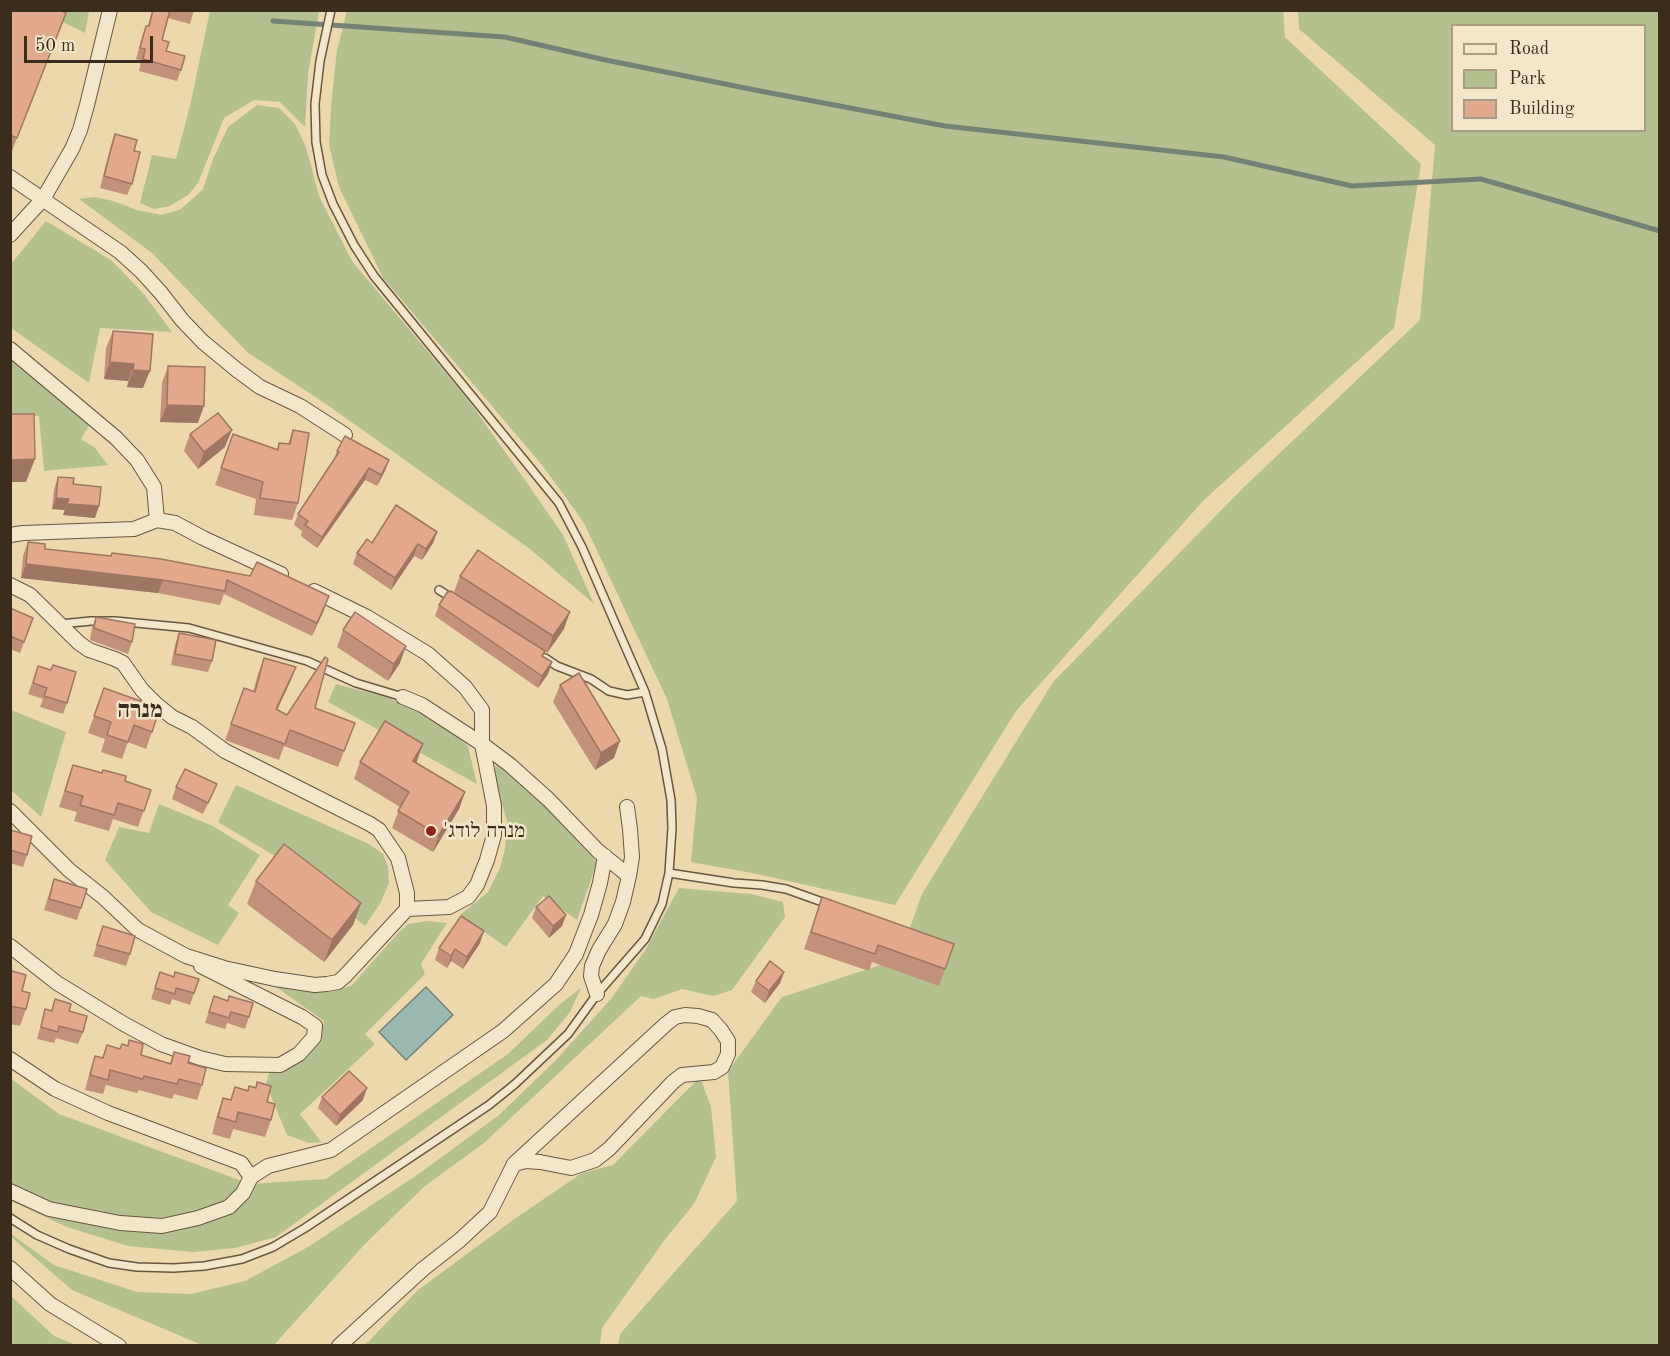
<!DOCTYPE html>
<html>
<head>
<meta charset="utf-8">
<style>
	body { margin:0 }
	#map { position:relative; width:1670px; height:1356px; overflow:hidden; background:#edd8ae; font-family:"Old Standard TT",serif }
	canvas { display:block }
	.frame { position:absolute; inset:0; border:12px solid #3c2c1b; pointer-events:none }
	.legend { position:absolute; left:1451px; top:24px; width:195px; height:108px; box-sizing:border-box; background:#f3e6ca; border:2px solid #aa9c84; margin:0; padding:8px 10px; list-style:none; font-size:18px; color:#3c2c1b }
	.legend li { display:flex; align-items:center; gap:12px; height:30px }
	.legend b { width:30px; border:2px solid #aa9c84 }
	.scale { position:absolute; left:24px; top:36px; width:129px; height:27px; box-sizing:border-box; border:3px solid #3c2c1b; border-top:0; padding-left:8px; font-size:18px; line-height:21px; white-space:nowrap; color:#3c2c1b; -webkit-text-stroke:4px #f3e6ca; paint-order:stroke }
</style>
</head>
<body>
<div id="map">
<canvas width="1670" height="1356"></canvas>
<div class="frame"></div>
<ul class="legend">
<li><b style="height:8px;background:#f3e6ca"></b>Road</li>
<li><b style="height:16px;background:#b4c08e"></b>Park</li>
<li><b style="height:16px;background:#e2a98d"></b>Building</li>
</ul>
<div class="scale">50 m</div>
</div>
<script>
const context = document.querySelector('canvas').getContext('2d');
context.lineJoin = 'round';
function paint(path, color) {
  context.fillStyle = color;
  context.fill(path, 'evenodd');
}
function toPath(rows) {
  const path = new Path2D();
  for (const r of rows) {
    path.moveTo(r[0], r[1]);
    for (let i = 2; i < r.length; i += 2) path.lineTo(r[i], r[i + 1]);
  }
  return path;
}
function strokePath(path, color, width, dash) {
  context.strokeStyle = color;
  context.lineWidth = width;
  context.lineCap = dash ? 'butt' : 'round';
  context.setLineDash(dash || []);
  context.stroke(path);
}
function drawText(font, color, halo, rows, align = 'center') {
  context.font = font + ' "Old Standard TT","Frank Ruhl Libre",serif';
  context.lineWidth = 5;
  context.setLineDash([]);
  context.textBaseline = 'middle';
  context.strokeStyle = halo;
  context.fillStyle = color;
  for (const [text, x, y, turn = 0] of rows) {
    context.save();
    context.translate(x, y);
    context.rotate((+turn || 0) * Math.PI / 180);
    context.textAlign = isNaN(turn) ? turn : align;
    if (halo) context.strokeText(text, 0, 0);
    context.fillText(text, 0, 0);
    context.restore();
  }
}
const green = toPath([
	[1283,10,1285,37,1421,164,1394,328,1204,500,1016,711,895,905,757,874,691,862,697,798,667,699,584,523,542,465,383,278,339,187,329,145,331,106,337,50,347,11],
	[40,11,89,11,85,33],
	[210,11,319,11,308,74,305,127,280,102,254,100,224,118,198,183,188,195,170,206,154,209,140,203,152,155,176,159,190,106],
	[1298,11,1659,11,1659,1345,618,1346,620,1334,737,1201,728,1071,782,997,899,959,922,894,1053,682,1243,488,1420,320,1435,145,1299,29],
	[1452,26,1644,26,1644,130,1452,130],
	[257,105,279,108,295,124,306,147,319,196,352,261,469,401,527,483,563,535,594,604,530,549,326,404,247,352,152,253,79,199,94,197,113,201,137,210,162,215,181,209,203,189,213,159,228,127],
	[46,221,111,260,143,293,172,332,100,328,89,383,11,328,11,264],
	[10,360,29,372,91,422,81,439,95,448,108,465,44,471,39,416,11,416],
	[336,684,389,698,434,719,454,733,468,746,477,784,328,702],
	[11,710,66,732,41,817,11,790],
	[496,765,525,785,597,862,577,920,543,896,506,947,460,915,488,892,500,868,505,849,507,821,493,774],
	[236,785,369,844,383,854,388,867,389,883,381,902,365,926,285,862,218,822],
	[159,804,213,826,260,855,228,905,239,913,218,945,151,912,105,860,119,827,149,833],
	[679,888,751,894,783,902,785,917,732,990,713,996,682,989,654,999,641,996,484,1143,425,1186,365,1244,274,1345,202,1345,72,1290,11,1237,11,1234,54,1265,137,1292,191,1294,245,1281,308,1247,420,1173,499,1115,556,1060,611,999,646,949],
	[427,921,447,923,421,964,425,974,365,1034,375,1044,300,1114,321,1142,309,1143,287,1135,266,1084,270,1070,308,1053,321,1040,324,1021,269,982,309,991,329,992,351,986,398,933,408,924],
	[581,988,570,1012,547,1040,276,1237,235,1248,193,1252,128,1246,67,1227,11,1201,10,1078,59,1114,250,1184,326,1179,508,1054,560,1004],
	[700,1077,711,1107,716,1157,694,1204,666,1238,602,1328,600,1345,362,1346,368,1342,418,1290,513,1220,582,1173,613,1165],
	[10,1295,54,1336,76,1345,11,1345]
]);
const water = toPath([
	[426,987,453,1015,406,1060,379,1032,426,987]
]);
const stream = toPath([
	[273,21,505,37,601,59,755,90,945,126,1224,157,1352,186,1481,179,1660,231]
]);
const service = toPath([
	[439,590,452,598],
	[60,624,91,621,115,621,189,628,307,661,356,683,403,697],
	[545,658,557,666,591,679,609,691,627,695,645,692],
	[669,873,734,883,762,885,786,889,828,904],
	[10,1218,37,1235,69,1249,109,1263,137,1267,174,1268,204,1266,242,1259,273,1247,305,1228,489,1105,515,1084,568,1034,597,994,645,939,662,904,669,873,672,828,671,800,662,749,645,692,582,547,559,503,374,276,354,245,333,204,322,175,316,142,315,104,320,61,331,10]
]);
const minor = toPath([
	[10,177,120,252,141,271,161,293,182,320,203,342,237,370,260,387,300,406,345,435],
	[10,235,43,199,72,149,80,130,87,105,110,10],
	[10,349,116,438,137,460,154,487,157,520,175,523,203,538,281,574],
	[10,535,23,533,134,529,157,520],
	[10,585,30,595,79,643,89,650,115,659,123,663,142,690,156,704,172,717,192,727,225,751,370,824,379,830,398,858,407,893,407,909,345,976,338,982,327,984,315,985,275,979,224,968,186,956,138,930,103,897,69,870,10,811],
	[314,591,367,617,428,654,465,687,482,710,482,744,494,806,494,835,487,860,477,885,468,897,449,907,407,909],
	[403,697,422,705,482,744,510,765,549,800,598,851,629,876],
	[10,946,57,983,124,1024,161,1044,200,1058,225,1064,280,1065,299,1054,314,1037,315,1026,302,1017,201,966],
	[597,994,591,976,592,966,599,950,615,924,623,902,629,876,632,857,630,829,627,807],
	[685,1015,698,1016,712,1020,721,1030,728,1041,728,1054,722,1067,714,1072,682,1075,673,1082,609,1149,595,1160,571,1168,540,1162,526,1161,514,1164,666,1024,675,1017,685,1015],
	[10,1059,55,1089,108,1113,241,1163,251,1177],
	[10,1191,49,1209,120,1223,162,1226,198,1218,229,1207,243,1193,251,1177,268,1166,331,1150,503,1031,556,984,576,954,591,915,600,883,605,856],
	[10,1268,50,1304,119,1346],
	[339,1346,423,1269,460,1240,490,1212,514,1164]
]);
const wall = toPath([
	[10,10,57,35,10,156],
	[152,10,194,10,190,24,168,18,162,40,166,51,181,70,177,81,139,71,141,61,136,59,142,37,146,26,148,26],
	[115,134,134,151,132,184,127,195,100,188,111,145],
	[113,331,153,334,143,388,127,387,128,381,104,379,106,348],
	[168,366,198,423,160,422,162,383],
	[293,430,298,503,292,520,254,515,256,499,215,485,233,434,277,449,279,443,288,444],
	[190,434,225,447,198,469,184,451],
	[337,451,389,460,385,471,377,486,365,480,317,548,301,536,302,531,294,525,298,514,334,459],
	[58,477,73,484,95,518,63,515,65,510,52,509,54,489],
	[437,532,433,543,422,560,414,556,391,590,353,564,357,553,372,543],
	[28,542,45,549,110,556,112,553,161,559,324,610,312,636,224,594,220,605,158,593,21,578,23,556],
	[460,576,564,629,547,653,545,651,543,656,552,662,548,674,538,688,435,616,439,605,450,592,454,592],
	[10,608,33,618,20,653,10,649],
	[96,617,132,642,128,654,90,640,92,628],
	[343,630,400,663,388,681,337,647],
	[179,633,212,661,208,672,171,665,175,645],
	[264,658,296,667,290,682,277,710,287,715,315,708,355,723,338,767,284,746,279,760,225,740,244,688,253,692,258,674],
	[38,666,51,670,67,703,63,714,40,707,43,699,28,694],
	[560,685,614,758,595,770,553,702],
	[104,688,160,708,146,749,128,742,122,759,101,752,105,739,88,733],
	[417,761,416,763,465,792,459,809,433,852,392,828,400,807,354,779,360,762],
	[73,765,151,790,138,827,113,819,109,831,74,821,77,812,59,807],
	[176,787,212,795,203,814,172,799],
	[10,830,27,855,23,867,10,863],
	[54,879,81,908,77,920,44,910],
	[256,881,361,903,353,925,324,962,247,904],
	[822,897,954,944,939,986,872,962,869,971,804,949],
	[536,907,566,915,562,926,549,938,532,918],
	[103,926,130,954,126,966,93,956],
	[480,943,463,969,451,961,447,968,435,960,439,948],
	[12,971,22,991,26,1009,20,1026,10,1024,10,976],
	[160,972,173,976,199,979,190,1005,172,999,170,1005,151,999],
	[784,972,780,983,765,1003,751,992,756,981],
	[214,996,249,1017,245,1029,227,1023,225,1029,205,1023],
	[55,999,69,1011,83,1032,78,1044,56,1038,54,1043,37,1039,45,1009,51,1011],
	[122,1044,141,1055,170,1063,174,1052,188,1063,202,1085,197,1100,174,1094,172,1099,139,1090,137,1093,106,1085,103,1094,85,1090,90,1071,95,1056,102,1058,107,1045,120,1049],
	[257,1082,267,1102,271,1120,265,1137,233,1129,230,1139,212,1134,217,1115,223,1098,230,1100,235,1087,248,1090,249,1086,255,1088],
	[322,1097,363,1100,336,1126,318,1108]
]);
const shadedWall = toPath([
	[66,13,57,35,10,156,17,138],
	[110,362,134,364,128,381,104,379],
	[133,370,150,371,143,388,127,387],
	[167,405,204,406,198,423,160,422],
	[232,430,225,447,198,469,204,452],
	[35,459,26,482,10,482,10,460],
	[389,460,385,471,377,486,381,475],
	[369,468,365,480,317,548,322,537],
	[56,498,69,499,65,510,52,509],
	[67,504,99,506,95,518,63,515],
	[437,532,433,543,422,560,426,549],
	[418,544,414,556,391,590,395,578],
	[26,564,163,580,158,593,21,578],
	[329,596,324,610,312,636,317,623],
	[570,612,564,629,547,653,553,636],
	[406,646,400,663,388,681,394,664],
	[552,662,548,674,538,688,542,676],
	[296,667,290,682,270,725,276,709],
	[620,741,614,758,595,770,601,753],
	[423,744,417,761,407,778,413,761],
	[465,792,459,809,433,852,439,835],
	[361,903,353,925,324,962,332,940],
	[566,915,562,926,549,938,553,926],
	[484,931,480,943,463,969,467,957],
	[455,949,451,961,447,968,451,956],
	[784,972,780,983,765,1003,769,991],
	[367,1088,363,1100,336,1126,340,1115]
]);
const building = toPath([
	[10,10,60,10,66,13,17,138,10,135,10,10],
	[153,10,170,10,162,40,169,42,166,51,185,56,181,70,143,59,145,49,140,48,146,26,149,26,153,10],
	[115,134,137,140,134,151,140,152,132,184,104,176,115,134],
	[113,331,153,334,150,371,133,370,134,364,110,362,113,331],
	[168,366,205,367,204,406,167,405,168,366],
	[218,413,232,430,204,452,190,434,218,413],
	[10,414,34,414,35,459,10,460,10,414],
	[293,430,309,433,298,503,260,498,263,482,221,468,233,434,278,450,279,443,290,444,293,430],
	[345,436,389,460,381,475,369,468,322,537,305,525,308,521,298,514,339,452,337,451,345,436],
	[58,477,74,478,73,484,101,487,99,506,67,504,69,499,56,498,58,477],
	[396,505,437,532,426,549,418,544,395,578,357,553,367,539,372,543,396,505],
	[28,542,45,544,45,549,111,556,112,553,161,559,250,576,257,562,329,596,317,623,227,580,225,591,163,580,26,564,28,542],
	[478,550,570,612,553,636,460,576,478,550],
	[448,591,450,592,451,591,545,651,542,656,552,662,542,676,439,605,448,591],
	[10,608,33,618,24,642,10,636,10,608],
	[355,612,406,646,394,664,343,630,355,612],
	[96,617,135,624,132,642,94,628,96,617],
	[179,633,216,640,212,661,175,654,179,633],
	[325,657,328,659,315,708,355,723,344,751,290,730,285,744,231,724,244,688,255,692,264,658,296,667,276,709,287,715,325,657],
	[53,665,76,672,67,703,44,696,47,688,33,683,38,666,51,670,53,665],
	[579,673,620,741,601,753,560,685,579,673],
	[104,688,160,708,152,732,134,725,128,742,107,735,111,722,94,716,104,688],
	[385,721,423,744,413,761,465,792,439,835,398,811,409,792,360,762,385,721],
	[73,765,102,773,103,770,126,776,125,781,151,790,144,811,118,803,114,815,80,805,83,796,65,791,73,765],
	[185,769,217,784,208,803,176,787,185,769],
	[10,830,32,836,27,855,10,850,10,830],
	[284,844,361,903,332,940,256,881,284,844],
	[54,879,87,889,81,908,49,899,54,879],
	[549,896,566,915,553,926,536,907,549,896],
	[822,897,954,944,945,969,878,945,875,954,811,932,822,897],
	[461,916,484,931,467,957,455,949,451,956,439,948,461,916],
	[103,926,135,936,130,954,97,945,103,926],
	[770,961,784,972,769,991,756,981,770,961],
	[12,971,26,975,22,991,30,993,26,1009,10,1006,10,977,12,971],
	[160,972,174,977,175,972,199,979,194,993,176,988,175,994,155,988,160,972],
	[214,996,228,1001,229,996,253,1003,249,1017,231,1012,229,1018,209,1012,214,996],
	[55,999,71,1004,69,1011,87,1016,83,1032,59,1026,58,1032,41,1027,45,1009,52,1011,55,999],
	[129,1040,143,1044,141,1055,171,1064,174,1052,190,1056,188,1063,206,1068,202,1085,179,1079,177,1084,144,1076,143,1079,110,1070,108,1080,90,1075,95,1056,103,1058,107,1045,120,1049,122,1044,128,1046,129,1040],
	[349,1071,367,1088,340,1115,322,1097,349,1071],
	[257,1082,271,1086,267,1102,275,1104,271,1120,238,1112,236,1122,218,1117,223,1098,231,1100,235,1087,248,1091,249,1086,256,1088,257,1082]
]);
const markers = [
	[431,831,6,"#8f2418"]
];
const poiNames = [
	["'מנרה לודג",443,831]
];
const quarterNames = [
	["מנרה",140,711]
];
paint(green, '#b4c08e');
paint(water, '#9ab9b1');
strokePath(water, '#748175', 1.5);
strokePath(stream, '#748175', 5);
strokePath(service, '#685740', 10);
strokePath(minor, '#685740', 16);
strokePath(service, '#f3e6ca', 7);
strokePath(minor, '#f3e6ca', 14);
paint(wall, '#c29179');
paint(shadedWall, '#9e7663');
paint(building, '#e2a98d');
strokePath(building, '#9e7663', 1.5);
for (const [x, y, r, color] of markers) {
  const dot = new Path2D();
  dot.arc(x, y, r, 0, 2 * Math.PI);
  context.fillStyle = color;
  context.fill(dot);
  strokePath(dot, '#f3e6ca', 2);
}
drawText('21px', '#3c2c1b', '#f3e6ca', poiNames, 'left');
drawText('bold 24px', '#3c2c1b', '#f3e6ca', quarterNames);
</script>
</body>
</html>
